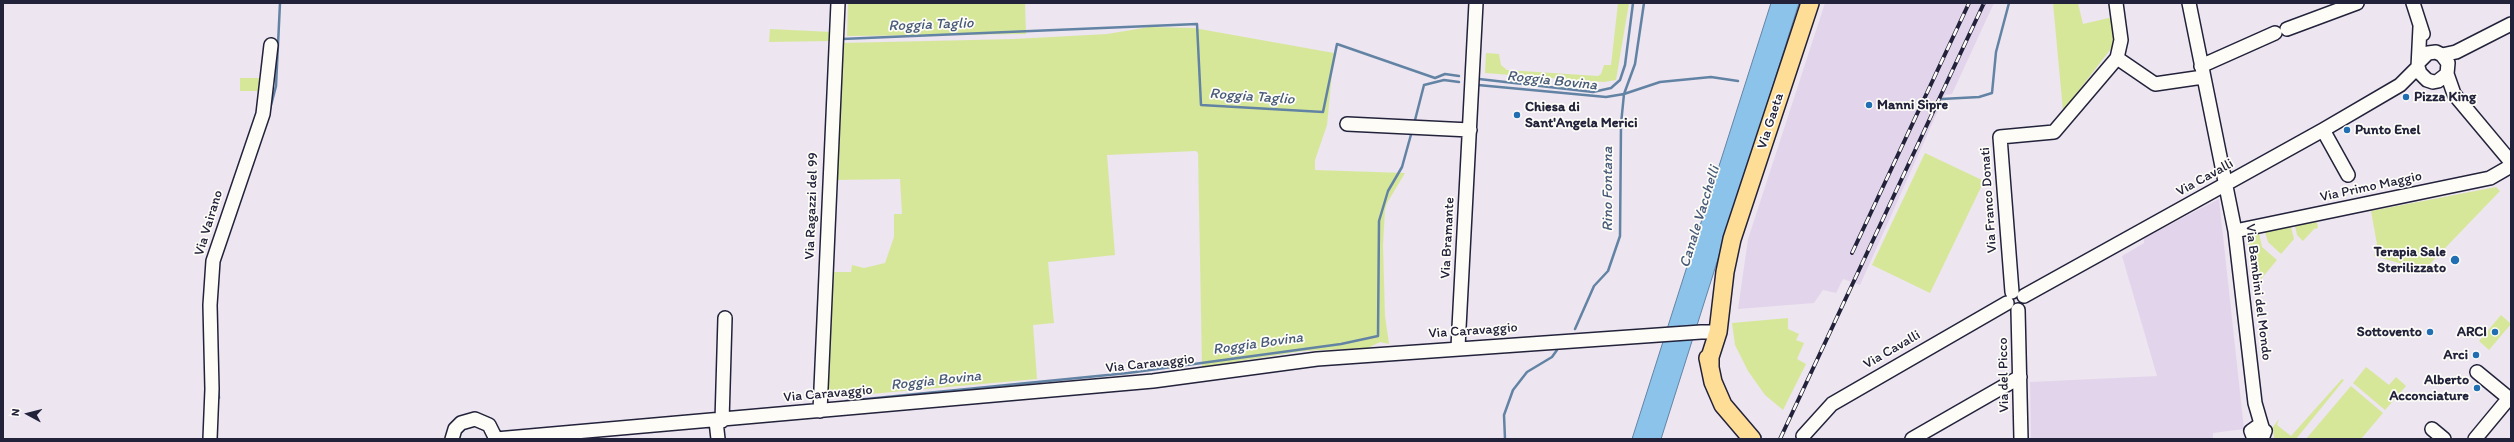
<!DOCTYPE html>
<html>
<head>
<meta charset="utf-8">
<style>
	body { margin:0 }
	#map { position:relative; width:2514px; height:442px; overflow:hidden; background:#ede5f0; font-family:Itim,sans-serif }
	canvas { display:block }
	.frame { position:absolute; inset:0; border:4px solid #22223b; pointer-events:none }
	.north { position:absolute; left:8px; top:394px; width:40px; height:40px; -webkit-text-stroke:3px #fdfcf7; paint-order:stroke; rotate:277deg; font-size:11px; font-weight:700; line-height:16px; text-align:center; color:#22223b }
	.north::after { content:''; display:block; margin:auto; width:14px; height:18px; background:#22223b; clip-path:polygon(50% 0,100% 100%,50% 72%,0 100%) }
</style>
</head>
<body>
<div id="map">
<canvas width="2514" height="442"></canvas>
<div class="frame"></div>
<div class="north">N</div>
</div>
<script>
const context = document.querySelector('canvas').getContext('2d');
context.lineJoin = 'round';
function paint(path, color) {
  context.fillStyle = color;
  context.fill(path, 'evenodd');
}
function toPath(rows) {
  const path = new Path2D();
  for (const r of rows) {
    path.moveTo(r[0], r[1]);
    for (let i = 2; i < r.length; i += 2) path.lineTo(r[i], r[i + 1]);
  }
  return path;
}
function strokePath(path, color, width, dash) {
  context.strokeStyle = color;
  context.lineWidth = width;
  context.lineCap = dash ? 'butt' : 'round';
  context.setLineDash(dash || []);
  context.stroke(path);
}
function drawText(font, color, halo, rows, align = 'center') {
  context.font = font + ' Itim,sans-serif';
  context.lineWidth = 3.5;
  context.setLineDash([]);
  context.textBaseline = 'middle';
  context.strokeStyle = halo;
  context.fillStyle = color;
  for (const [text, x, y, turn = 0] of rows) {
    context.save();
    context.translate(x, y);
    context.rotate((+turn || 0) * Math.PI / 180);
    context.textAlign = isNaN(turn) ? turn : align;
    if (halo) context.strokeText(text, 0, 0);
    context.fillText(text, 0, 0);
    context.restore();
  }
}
const built = toPath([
	[1825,3,1994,3,1952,94,1945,95,1860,285,1843,279,1836,293,1823,290,1814,303,1738,309,1748,239],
	[2219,199,2244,429,2213,433,2213,439,2031,439,2030,382,2157,376,2122,256,2144,243,2144,238]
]);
const green = toPath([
	[848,3,1025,3,1026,34,847,36],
	[1618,3,1629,3,1616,80,1604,82,1485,73,1486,53,1499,54,1501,65,1507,70,1598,76,1601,74,1604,65,1611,65],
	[2053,3,2078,3,2083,24,2113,17,2117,30,2113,46,2063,111],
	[1149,27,1194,28,1334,53,1327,125,1315,160,1315,170,1405,173,1387,203,1385,210,1383,245,1385,316,1389,344,1380,342,1368,348,1303,351,1202,367,1198,153,1196,151,1107,155,1115,255,1048,262,1054,323,1033,325,1037,379,826,398,830,272,851,272,852,265,864,268,885,263,894,237,894,214,902,214,900,179,834,180,841,43,1014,39,1107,34],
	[770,29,832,32,831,41,769,42],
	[240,78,262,78,262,91,240,91],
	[1925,153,1984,181,1930,293,1872,265],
	[2496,187,2500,191,2424,270,2374,256,2377,244,2371,211],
	[2317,222,2318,228,2314,229,2303,241,2297,235,2295,226],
	[2291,227,2294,239,2281,254,2268,242,2265,232],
	[2259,233,2262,247,2277,260,2261,279,2253,272,2247,235],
	[2501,315,2511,324,2489,350,2479,341],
	[1788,318,1788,329,1799,334,1796,340,1804,343,1797,359,1806,364,1783,410,1765,395,1748,371,1735,345,1732,323],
	[2366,367,2389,385,2396,377,2406,386,2385,410,2353,383],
	[2342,379,2344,380,2296,439,2274,439,2273,427,2279,419,2277,425,2291,436],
	[2351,386,2383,413,2361,439,2306,439]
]);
const water = toPath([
	[1771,3,1799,3,1661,439,1632,439,1771,3]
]);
const stream = toPath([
	[842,39,1197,24,1201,105,1323,112,1337,44,1435,78,1445,74,1459,76],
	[1479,79,1593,92,1611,88,1620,80,1625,65,1633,3],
	[1478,85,1606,97,1624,94,1660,82,1711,77,1738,81],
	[1942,99,1979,97,1992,93,1996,52,2009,3],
	[269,113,276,86,280,3],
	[1414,124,1424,85,1444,80,1459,82],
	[1575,329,1594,286,1608,271,1620,236,1621,124,1624,94,1635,64,1644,3],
	[218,389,219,398],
	[846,401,1128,373,1341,344,1378,336,1379,221,1388,191,1402,167,1412,131],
	[1505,439,1504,415,1513,390,1527,372,1552,357,1557,350]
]);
const minor = toPath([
	[2116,3,2121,40,2117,58],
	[2189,3,2235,231,2255,403,2262,427],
	[2413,3,2423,34],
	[2287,29,2357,3],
	[2442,55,2456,52,2511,24],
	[2419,62,2428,53,2436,52,2442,55,2448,63,2447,74,2438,81,2433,82,2427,80,2420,73,2418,67,2420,27],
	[2201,66,2275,33],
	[2447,74,2454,94,2511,162],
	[1347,124,1470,130],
	[2323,130,2348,175],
	[2235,231,2490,178,2511,166],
	[2012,292,2000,137,2054,132,2117,58,2155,84,2203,77],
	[2024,296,2323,130,2400,85,2418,67],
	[2018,310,2021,439],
	[1458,347,1476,3],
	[2477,372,2511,400],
	[820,411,838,3],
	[716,421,718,439],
	[722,421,725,318],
	[2432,429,2444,439],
	[1803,436,1832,404,2007,303],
	[210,439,212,389,210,305,213,261,263,114,271,45],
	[452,439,455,429,461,423,475,419,489,425,496,439],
	[496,439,1153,381,1317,359,1701,332,1712,332,1716,339],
	[1912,439,2020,377],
	[2254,439,2251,431,2258,426,2265,431,2262,439],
	[2475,439,2509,398]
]);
const major = toPath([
	[1708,358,1713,382,1723,405,1752,439],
	[1710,368,1710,357,1718,332,1725,272,1732,239,1810,3]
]);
const rail = toPath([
	[1852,253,1969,3],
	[1780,439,1984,3]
]);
const markers = [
	[2406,97,4,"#1f6fb2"],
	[1869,105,4,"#1f6fb2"],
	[1517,115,4,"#1f6fb2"],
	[2347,130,4,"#1f6fb2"],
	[2455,260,5,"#1f6fb2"],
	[2430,332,4,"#1f6fb2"],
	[2495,332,4,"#1f6fb2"],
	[2476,355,4,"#1f6fb2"],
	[2477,388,4,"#1f6fb2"]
];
const poiNames = [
	["Pizza King",2414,97,"left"],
	["Manni Sipre",1877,105,"left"],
	["Chiesa di",1525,107,"left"],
	["Sant'Angela Merici",1525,123,"left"],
	["Punto Enel",2355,130,"left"],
	["Terapia Sale",2446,252],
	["Sterilizzato",2446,268],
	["Sottovento",2422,332],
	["ARCI",2487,332],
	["Arci",2468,355],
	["Alberto",2469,380],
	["Acconciature",2469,396]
];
const streetNames = [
	["Via Gaeta",1771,121,-72],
	["Via Cavalli",2205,178,-29],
	["Via Primo Maggio",2371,187,-12],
	["Via Franco Donati",1989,200,-94],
	["Via Ragazzi del 99",812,206,-88],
	["Via Vairano",209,223,-73],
	["Via Bramante",1448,238,-87],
	["Via Bambini del Mondo",2258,292,83],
	["Via Caravaggio",1473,331,-4],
	["Via Cavalli",1892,350,-30],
	["Via Caravaggio",1150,364,-6],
	["Via del Picco",2004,375,-91],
	["Via Caravaggio",828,394,-5]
];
const waterNames = [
	["Roggia Taglio",931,25,-2],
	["Roggia Bovina",1552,81,6],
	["Roggia Taglio",1252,97,4],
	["Rino Fontana",1608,189,-90],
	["Canale Vacchelli",1700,217,-73],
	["Roggia Bovina",1258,344,-8],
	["Roggia Bovina",936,381,-6]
];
paint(built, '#e2d5eb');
paint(green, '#d7e79a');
paint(water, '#8cc3ea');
strokePath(water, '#6283a4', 1);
strokePath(stream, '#6283a4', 2.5);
strokePath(minor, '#22223b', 16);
strokePath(major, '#22223b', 20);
strokePath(minor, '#fdfcf7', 13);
strokePath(major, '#fedd96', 17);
strokePath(rail, '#22223b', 4);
strokePath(rail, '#fdfcf7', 2.5, [8]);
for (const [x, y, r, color] of markers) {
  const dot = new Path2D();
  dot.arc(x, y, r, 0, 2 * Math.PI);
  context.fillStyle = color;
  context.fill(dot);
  strokePath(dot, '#fdfcf7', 1.5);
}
drawText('bold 14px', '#22223b', '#fdfcf7', poiNames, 'right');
drawText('14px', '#22223b', '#fdfcf7', streetNames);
drawText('italic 15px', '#475a78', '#fdfcf7', waterNames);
</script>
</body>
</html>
